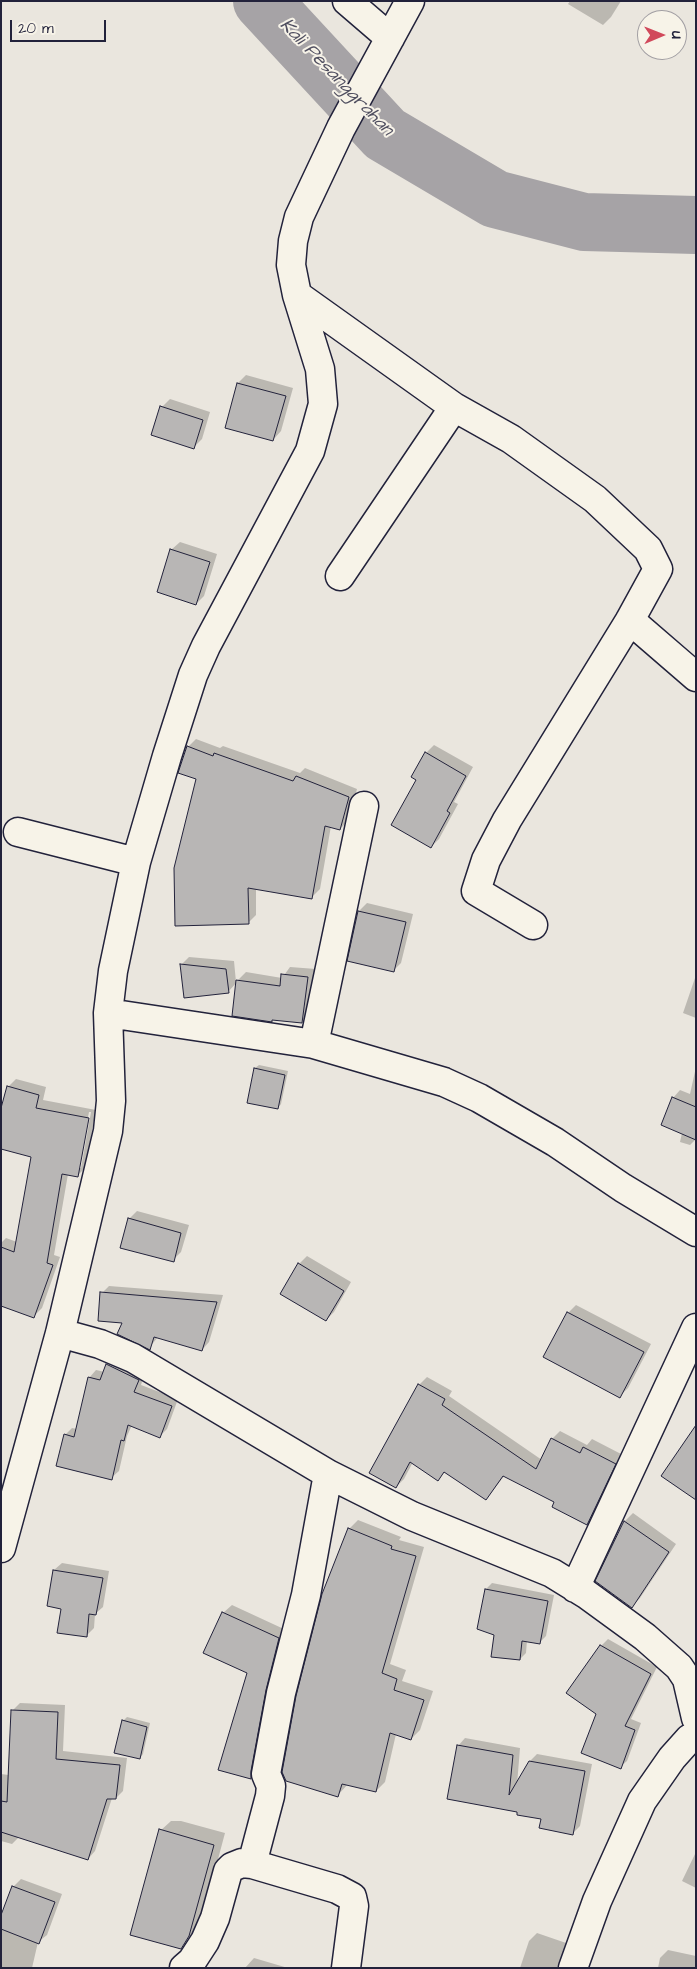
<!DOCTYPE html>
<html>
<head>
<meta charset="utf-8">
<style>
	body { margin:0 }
	#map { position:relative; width:697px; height:1969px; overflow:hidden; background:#eae6de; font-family:"Architects Daughter",sans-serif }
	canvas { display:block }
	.frame { position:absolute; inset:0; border:2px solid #22223b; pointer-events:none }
	.north { position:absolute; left:637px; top:10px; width:50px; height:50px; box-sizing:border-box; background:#f7f3e8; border:1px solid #a29fa3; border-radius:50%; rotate:89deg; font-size:14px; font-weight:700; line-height:20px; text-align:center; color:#22223b }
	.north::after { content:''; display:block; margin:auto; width:18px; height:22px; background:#d1495b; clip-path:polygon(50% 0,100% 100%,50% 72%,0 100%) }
	.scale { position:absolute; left:10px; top:20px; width:96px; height:22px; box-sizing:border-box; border:2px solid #22223b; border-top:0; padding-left:6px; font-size:15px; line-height:18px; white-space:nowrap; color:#22223b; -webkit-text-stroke:4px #f7f3e8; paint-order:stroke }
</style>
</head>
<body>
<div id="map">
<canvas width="697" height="1969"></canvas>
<div class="frame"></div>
<div class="north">U</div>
<div class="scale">20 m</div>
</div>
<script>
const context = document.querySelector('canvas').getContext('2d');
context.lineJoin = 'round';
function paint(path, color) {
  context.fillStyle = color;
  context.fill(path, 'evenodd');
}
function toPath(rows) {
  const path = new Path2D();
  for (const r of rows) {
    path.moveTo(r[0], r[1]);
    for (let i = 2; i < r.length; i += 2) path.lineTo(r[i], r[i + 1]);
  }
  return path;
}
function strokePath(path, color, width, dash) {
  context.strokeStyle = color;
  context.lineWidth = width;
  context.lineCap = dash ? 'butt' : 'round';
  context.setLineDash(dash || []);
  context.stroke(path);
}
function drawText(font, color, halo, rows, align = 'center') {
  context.font = font + ' "Architects Daughter",sans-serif';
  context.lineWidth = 4;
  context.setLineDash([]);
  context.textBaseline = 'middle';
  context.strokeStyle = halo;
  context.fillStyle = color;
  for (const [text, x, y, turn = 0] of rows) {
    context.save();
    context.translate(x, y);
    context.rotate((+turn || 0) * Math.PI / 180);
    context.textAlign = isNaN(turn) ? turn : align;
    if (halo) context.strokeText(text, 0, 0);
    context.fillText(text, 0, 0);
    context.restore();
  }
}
const shadow = toPath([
	[570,1,621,1,611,17,603,25,568,4],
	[246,375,293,388,281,431,273,440,226,427,238,383],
	[170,399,210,412,202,439,194,447,162,407],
	[180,542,217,554,204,596,196,604,171,550],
	[196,739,220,748,223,746,300,773,305,768,357,789,348,821,340,829,331,826,320,889,312,897,256,888,256,915,248,923,188,747],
	[434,745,473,767,454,802,458,804,439,839,431,847,418,779,426,753],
	[367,903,413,914,401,963,393,971,349,960,359,911],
	[189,957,234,961,236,982,246,972,282,978,290,967,316,969,310,1013,302,1021,237,982,228,992,181,965],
	[695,978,696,978,696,1018,683,1013],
	[259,1065,288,1071,281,1104,278,1108,255,1068],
	[696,1067,696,1139,690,1145,680,1142,682,1133,673,1098,680,1090,690,1094],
	[16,1079,46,1087,43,1100,96,1110,85,1168,77,1176,68,1174,54,1255,60,1257,42,1308,34,1316,1,1305,1,1243,6,1238,17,1242,32,1156,8,1087],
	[89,1112,91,1112,81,1168,78,1168],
	[137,1211,189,1225,181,1252,173,1260,129,1219],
	[307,1256,351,1282,334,1312,326,1320,299,1264],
	[109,1286,223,1295,209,1342,202,1350,158,1337,149,1348,124,1321,102,1293],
	[576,1305,651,1344,628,1388,620,1396,568,1313],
	[115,1357,145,1372,141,1385,178,1399,167,1429,160,1436,132,1425,127,1436,119,1471,111,1478,65,1435,72,1428,77,1429,89,1378,96,1370,105,1372,108,1364],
	[427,1377,452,1391,449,1396,542,1460,552,1439,560,1431,587,1445,592,1439,623,1455,595,1516,587,1524,556,1502,505,1475,486,1499,446,1471,438,1479,413,1462,404,1479,396,1487,419,1385],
	[633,1513,676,1544,640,1598,632,1606,597,1581,625,1521],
	[358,1520,401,1537,399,1540,424,1547,390,1664,406,1670,402,1681,433,1691,420,1730,411,1739,396,1734,385,1782,376,1791,348,1784,338,1795,349,1529],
	[62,1563,109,1571,103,1607,95,1614,94,1628,87,1635,62,1608,54,1570],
	[492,1583,554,1595,546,1636,539,1643,527,1640,526,1653,520,1659,495,1634,486,1589],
	[232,1605,286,1630,259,1770,251,1778,220,1769,249,1673,205,1652,223,1613],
	[608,1639,657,1667,631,1719,641,1723,627,1761,620,1767,597,1714,601,1646],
	[20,1703,65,1705,63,1751,127,1758,123,1791,116,1798,112,1798,95,1851,88,1859,19,1837,12,1844,1,1841,1,1774,9,1775,12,1711],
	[127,1717,150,1723,143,1754,140,1758,123,1721],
	[465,1738,520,1748,517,1785,530,1761,537,1754,592,1764,580,1826,573,1833,542,1818,519,1811,458,1746],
	[171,1821,181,1821,225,1833,201,1923,181,1947,159,1832],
	[696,1852,696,1888,682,1881],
	[21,1879,62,1894,47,1935,38,1942,32,1968,1,1968,1,1919,14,1886],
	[537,1933,569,1944,563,1968,520,1968,529,1941],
	[668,1950,696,1956,696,1968,658,1968,660,1958],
	[254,1958,288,1968,245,1968]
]);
const river = toPath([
	[262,1,385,134,495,199,584,222,696,225]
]);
const building = toPath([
	[237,383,286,396,273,441,225,428,237,383],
	[160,406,203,420,194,449,151,435,160,406],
	[170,549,210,562,196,605,157,592,170,549],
	[187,746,213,756,214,753,293,781,296,776,349,797,340,830,325,826,312,899,248,888,249,924,175,926,174,868,196,779,178,773,187,746],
	[425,752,466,776,447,811,450,813,431,848,391,825,416,780,411,777,425,752],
	[358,911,406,922,394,972,347,961,358,911],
	[180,964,226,969,229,993,184,998,180,964],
	[281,974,308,977,302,1023,272,1020,272,1022,232,1016,236,980,280,986,281,974],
	[254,1068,285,1075,278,1109,247,1103,254,1068],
	[7,1086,39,1095,36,1108,89,1118,78,1177,62,1174,47,1263,53,1265,34,1318,1,1306,1,1247,14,1252,31,1157,1,1149,1,1108,7,1086],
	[672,1097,696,1107,696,1140,661,1125,672,1097],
	[128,1218,181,1233,174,1262,120,1248,128,1218],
	[298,1263,344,1291,326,1321,280,1294,298,1263],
	[100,1292,217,1302,202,1351,154,1337,150,1350,117,1334,122,1323,98,1321,100,1292],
	[567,1312,644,1352,620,1398,543,1357,567,1312],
	[106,1364,139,1380,134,1392,172,1406,160,1438,128,1425,124,1441,121,1440,112,1480,56,1466,64,1434,74,1437,88,1377,100,1380,106,1364],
	[418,1384,445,1399,442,1405,536,1469,551,1438,580,1453,583,1447,616,1464,587,1525,552,1507,554,1502,503,1476,486,1500,444,1472,438,1481,410,1462,396,1488,369,1473,418,1384],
	[696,1425,696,1500,661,1476,696,1425],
	[624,1521,669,1552,632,1608,595,1581,624,1521],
	[348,1528,392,1546,391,1549,416,1556,382,1673,397,1679,394,1690,424,1700,411,1740,390,1733,376,1792,342,1784,338,1797,286,1781,282,1772,296,1696,322,1594,348,1528],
	[53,1570,103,1578,96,1615,89,1614,87,1637,57,1633,61,1609,47,1606,53,1570],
	[485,1589,548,1601,540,1644,522,1641,520,1660,491,1657,494,1635,477,1629,485,1589],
	[222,1612,279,1638,266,1690,251,1771,251,1779,218,1770,247,1673,203,1653,222,1612],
	[600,1645,651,1674,625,1726,635,1730,621,1769,581,1753,596,1714,566,1693,600,1645],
	[11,1710,58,1712,56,1759,120,1765,116,1799,107,1799,88,1860,1,1832,1,1801,7,1802,11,1710],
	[122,1720,147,1727,140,1759,114,1753,122,1720],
	[457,1745,513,1755,509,1795,529,1761,585,1771,573,1835,539,1828,541,1819,517,1815,517,1812,447,1799,457,1745],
	[159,1829,214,1845,189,1936,181,1949,130,1935,159,1829],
	[12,1886,55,1902,39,1944,1,1929,1,1915,12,1886]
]);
const street = toPath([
	[347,1,390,38],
	[297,295,454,407,511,439,595,499,648,549,658,569,630,620,507,820,486,860,476,891,533,925],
	[340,576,454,407],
	[630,620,696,677],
	[18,832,136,862],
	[108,1013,314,1044,444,1082,479,1098,555,1142,623,1188,696,1232],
	[314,1044,364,806],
	[60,1333,100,1344,133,1358,328,1474,412,1516,552,1573,586,1594,645,1637,679,1667,687,1679,696,1718],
	[328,1474,306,1595,281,1693,266,1774,271,1786,270,1796,252,1864,337,1889,352,1897,354,1906,346,1968],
	[1,1548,60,1333,108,1131,111,1101,108,1013,113,971,136,862,167,756,193,675,206,646,310,451,323,404,320,369,297,295,291,265,293,241,299,217,341,128,410,1],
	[575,1588,696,1328],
	[184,1968,192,1961,205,1941,215,1918,228,1871,232,1867,242,1863,252,1864],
	[573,1968,597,1901,642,1801,672,1758,689,1739,696,1735]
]);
const waterNames = [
	["Kali Pesanggrahan",336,78,46]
];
paint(shadow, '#0003');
strokePath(river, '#a6a3a6', 58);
paint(building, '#b8b6b5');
strokePath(building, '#22223b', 1);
strokePath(street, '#22223b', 31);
strokePath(street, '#f7f3e8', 28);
drawText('italic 19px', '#504f60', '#f7f3e8', waterNames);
</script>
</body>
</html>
